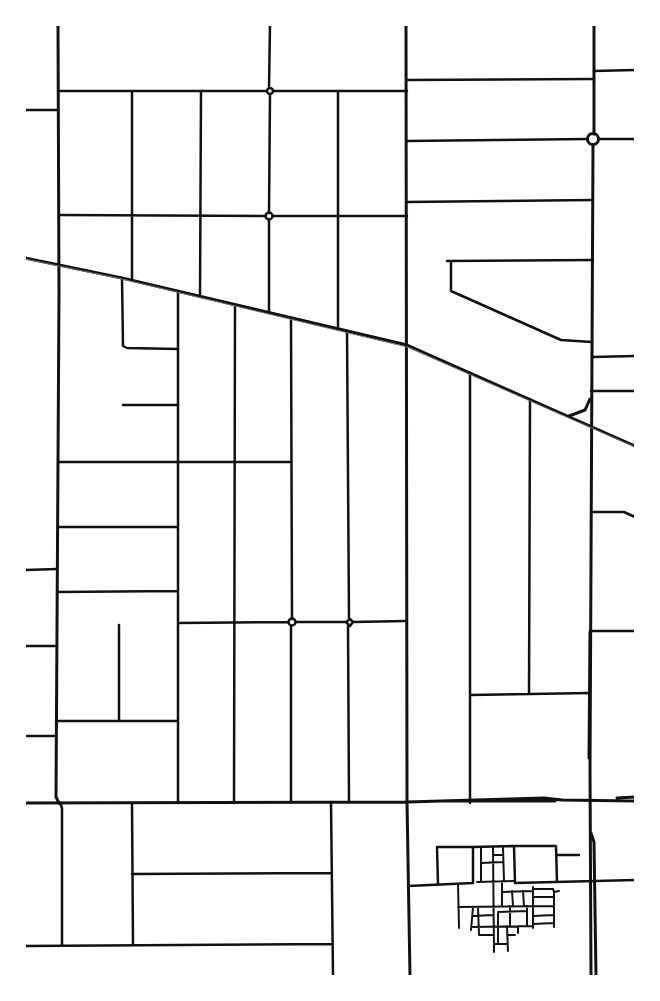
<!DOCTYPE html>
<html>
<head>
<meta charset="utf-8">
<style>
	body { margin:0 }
	#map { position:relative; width:660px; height:1001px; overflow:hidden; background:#fff; font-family:"Crimson Pro",serif }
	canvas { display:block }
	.frame { position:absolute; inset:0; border:26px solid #fff; pointer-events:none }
</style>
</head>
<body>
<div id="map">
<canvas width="660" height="1001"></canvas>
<div class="frame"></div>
</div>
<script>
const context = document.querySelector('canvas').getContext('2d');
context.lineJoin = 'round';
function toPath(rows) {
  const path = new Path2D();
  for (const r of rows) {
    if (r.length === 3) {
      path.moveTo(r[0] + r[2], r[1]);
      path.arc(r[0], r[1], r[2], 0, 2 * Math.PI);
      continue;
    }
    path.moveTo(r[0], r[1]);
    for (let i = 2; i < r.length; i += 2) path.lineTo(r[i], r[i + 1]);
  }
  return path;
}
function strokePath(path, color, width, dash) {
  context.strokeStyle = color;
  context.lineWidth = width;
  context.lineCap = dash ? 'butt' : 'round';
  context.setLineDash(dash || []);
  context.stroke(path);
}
const pedestrian = toPath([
	[481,847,481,882],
	[493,847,494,952],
	[503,847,504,881],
	[493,855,503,855],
	[481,863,503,862],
	[502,881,502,906],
	[477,882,514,881],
	[458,884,459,928],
	[533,887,533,928],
	[533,889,553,889,554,892],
	[512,891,513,906],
	[523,891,524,906],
	[502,892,533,891],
	[534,897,554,897],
	[510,906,510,926],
	[527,906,527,926],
	[458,907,554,906],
	[478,907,479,935,494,935],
	[473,916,493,915],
	[533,916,554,915],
	[533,924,554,923],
	[507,926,508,951],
	[518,926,518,933],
	[473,927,533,926],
	[554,927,554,892,559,891],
	[471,930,473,907],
	[507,935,515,935],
	[494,944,507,944],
	[498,944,498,912,527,911]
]);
const minor = toPath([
	[594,71,635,70],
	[407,80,594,79],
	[270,91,3],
	[269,88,270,25],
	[58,91,266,91],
	[273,91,407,91],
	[25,110,58,110],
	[599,139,635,139],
	[407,141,587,139],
	[407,202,593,200],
	[269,216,3.5],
	[269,213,270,94],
	[59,215,266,216],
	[273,216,407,216],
	[447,261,593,260],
	[451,261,451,291,561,340,592,342],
	[122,278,123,346,127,348,178,349],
	[132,280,132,92],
	[200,297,201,91],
	[269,313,269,219],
	[291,318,292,619],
	[338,329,338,91],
	[347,331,349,619],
	[592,357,635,356],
	[591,391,635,391],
	[123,405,178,405],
	[58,462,291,462],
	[591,512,624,512,635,517],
	[58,527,178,527],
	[25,570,57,569],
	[57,592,178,591],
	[292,622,3.5],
	[296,622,346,622],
	[353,622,350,619,346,622,350,626,353,622,407,621],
	[178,623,288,622],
	[348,626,349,802],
	[590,631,635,631],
	[25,646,57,646],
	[529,694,530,399],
	[470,695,590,693],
	[56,721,177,721],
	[119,721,119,625],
	[25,736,56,736],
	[291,802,291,626],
	[331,802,333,976],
	[60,803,62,808,62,945],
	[132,803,133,945],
	[178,803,178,291],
	[234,803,235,305],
	[470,803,470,373],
	[514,846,556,846,557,882],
	[556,855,579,855],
	[132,874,332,873],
	[438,885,437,847,473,847],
	[408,886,473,883,473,847,514,846,515,883,635,880],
	[25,946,333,944]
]);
const tertiary = toPath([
	[58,25,59,293,56,797,59,803],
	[593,139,5.5],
	[594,134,594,25],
	[569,416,585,410,590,399],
	[589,758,590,632],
	[590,767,591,976],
	[590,768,593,145],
	[591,833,594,842,596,976]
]);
const secondary = toPath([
	[406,25,407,802,410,976],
	[25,258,122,278,407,345,635,446],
	[617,798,635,797],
	[561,800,635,801],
	[446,801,555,801],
	[25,803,407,802,544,798,562,800]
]);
const tram = toPath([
	[25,259,122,279,407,347,635,447]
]);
strokePath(pedestrian, '#111', 2);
strokePath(minor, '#111', 2.5);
strokePath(tertiary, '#111', 3);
strokePath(secondary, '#111', 3);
strokePath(tram, '#707070', 1);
</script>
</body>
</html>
